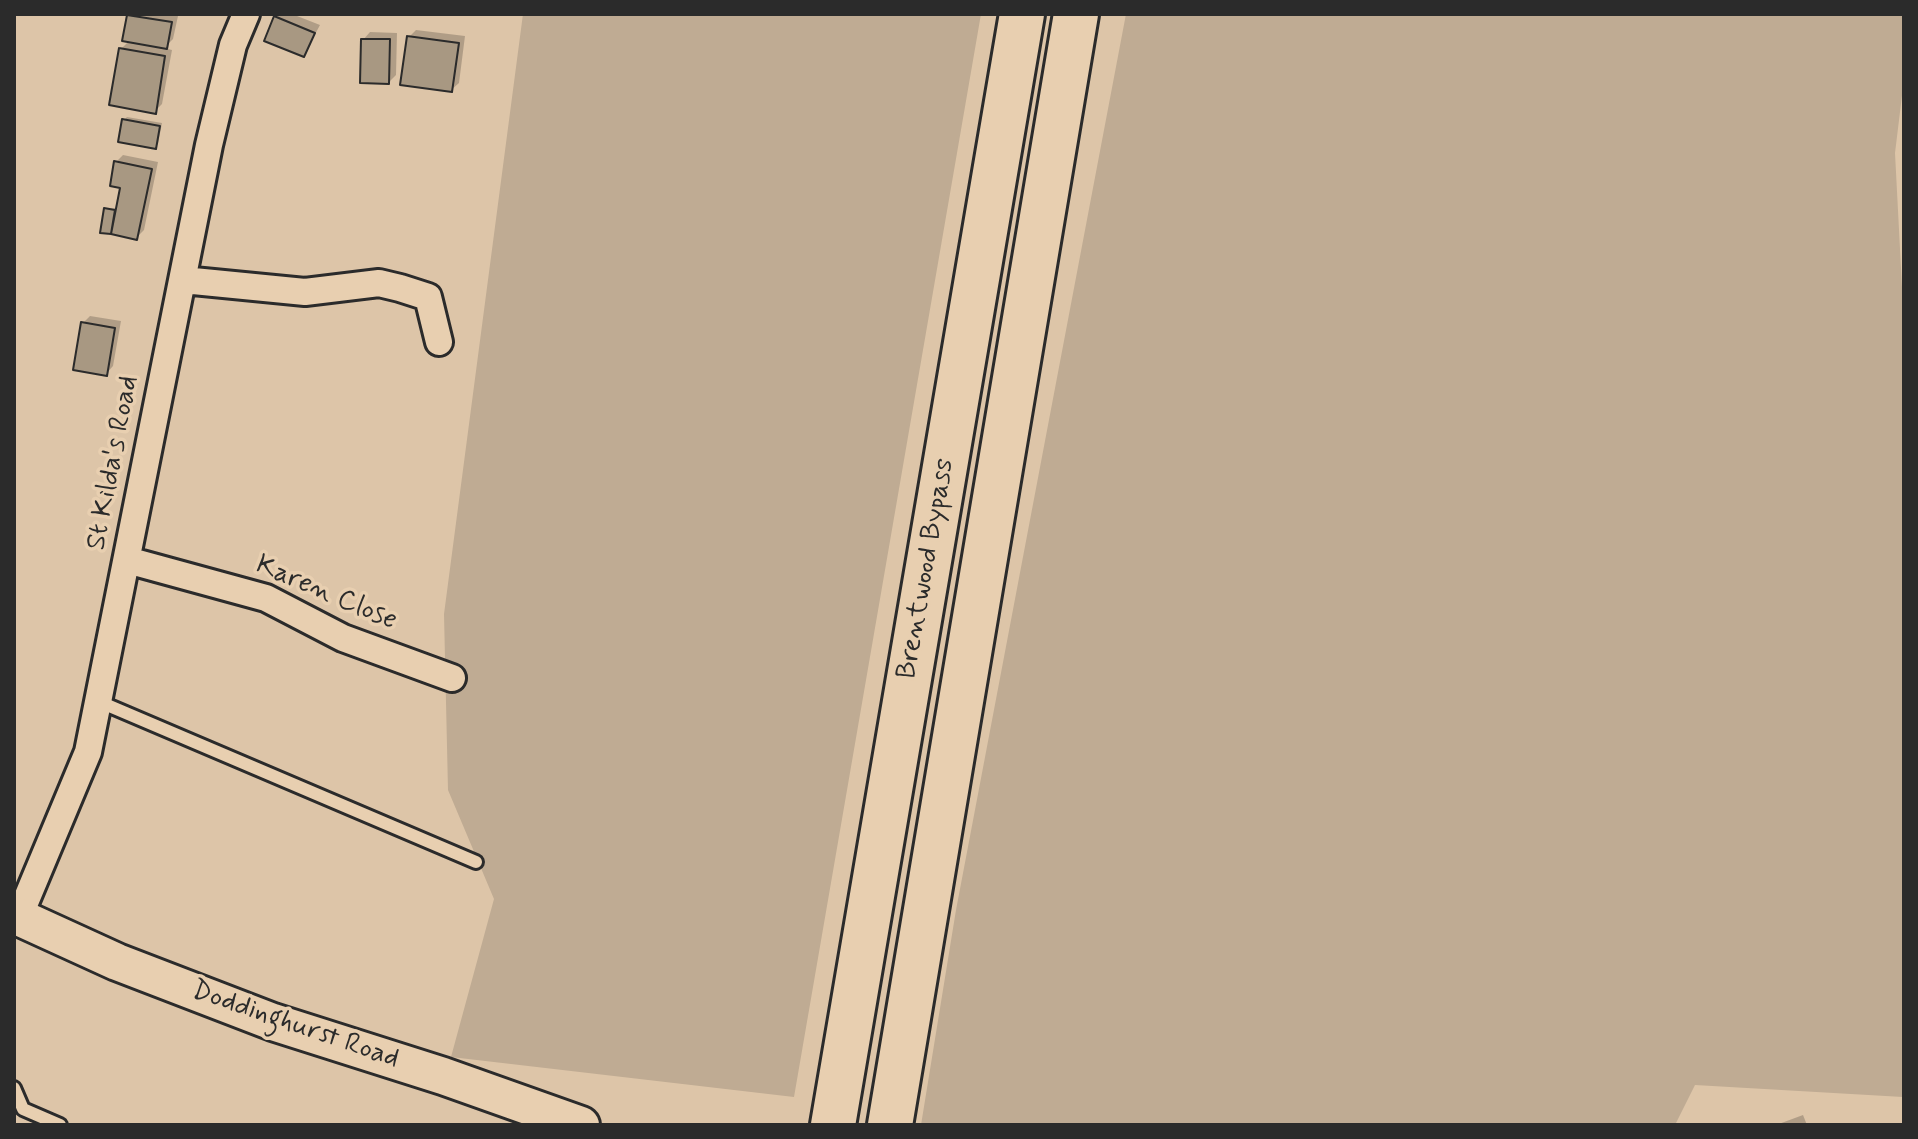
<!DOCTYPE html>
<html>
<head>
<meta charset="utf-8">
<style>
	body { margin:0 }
	#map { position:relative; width:1918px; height:1139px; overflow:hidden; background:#ddc5a8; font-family:Mynerve,sans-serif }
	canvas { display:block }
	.frame { position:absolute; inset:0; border:16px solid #2b2b2b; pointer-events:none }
</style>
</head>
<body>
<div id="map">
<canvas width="1918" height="1139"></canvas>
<div class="frame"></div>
</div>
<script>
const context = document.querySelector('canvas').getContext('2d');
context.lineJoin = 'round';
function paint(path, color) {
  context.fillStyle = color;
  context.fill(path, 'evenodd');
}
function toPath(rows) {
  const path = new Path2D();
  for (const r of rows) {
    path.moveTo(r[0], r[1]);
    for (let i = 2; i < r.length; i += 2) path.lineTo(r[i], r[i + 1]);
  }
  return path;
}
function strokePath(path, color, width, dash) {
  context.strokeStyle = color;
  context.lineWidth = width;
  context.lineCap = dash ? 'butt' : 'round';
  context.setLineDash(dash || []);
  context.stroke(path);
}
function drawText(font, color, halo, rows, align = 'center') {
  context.font = font + ' Mynerve,sans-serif';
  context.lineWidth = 7;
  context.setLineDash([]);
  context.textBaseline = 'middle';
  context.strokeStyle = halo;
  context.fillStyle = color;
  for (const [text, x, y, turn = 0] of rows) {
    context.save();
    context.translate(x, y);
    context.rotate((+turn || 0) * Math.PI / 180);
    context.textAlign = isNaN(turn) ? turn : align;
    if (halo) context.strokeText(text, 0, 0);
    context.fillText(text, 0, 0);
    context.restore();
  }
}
const green = toPath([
	[523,14,981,14,794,1097,451,1057,494,899,448,790,444,614],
	[1126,14,1904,14,1904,79,1895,153,1904,326,1903,1097,1695,1085,1675,1125,921,1125,956,910]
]);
const shadow = toPath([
	[130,14,178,16,173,39,164,48,172,50,162,104,155,111,121,49,130,40],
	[279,14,292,14,320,25,304,55,276,17],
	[416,30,465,36,459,83,451,90,409,37],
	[370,32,397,33,396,75,389,82,363,40],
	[127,117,162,123,158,144,155,147,124,120],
	[123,155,158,162,144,230,137,237,102,231,106,209,118,208,123,186,116,162],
	[90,316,121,321,113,366,106,374,83,323],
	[1803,1115,1807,1125,1776,1125]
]);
const building = toPath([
	[127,15,172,22,167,49,122,41,127,15],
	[274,16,315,33,304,57,264,41,274,16],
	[407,36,459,43,452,92,400,85,407,36],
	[361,39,390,39,389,84,360,83,361,39],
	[119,48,165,56,156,114,109,105,119,48],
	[122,119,160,126,156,149,118,142,122,119],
	[114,161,152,169,137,240,111,234,120,188,110,186,114,161],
	[104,208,115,210,111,234,100,233,104,208],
	[81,322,115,328,107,376,73,370,81,322]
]);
const lane = toPath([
	[100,702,476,862],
	[14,1088,23,1109,60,1125]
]);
const street = toPath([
	[183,280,305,292,379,283,400,288,428,297,439,342],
	[127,560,266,598,343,638,452,678],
	[19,917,88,752,209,145,233,45,246,14]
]);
const secondary = toPath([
	[14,915,117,962,273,1022,443,1076,581,1125]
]);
const highway = toPath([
	[833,1125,1022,14],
	[890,1125,1076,14]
]);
const streetNames = [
	["St Kilda's Road",114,463,-79],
	["Brentwood Bypass",927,569,-80],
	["Karen Close",326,594,23],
	["Doddinghurst Road",295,1026,19]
];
paint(green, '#bfab93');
paint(shadow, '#0003');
paint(building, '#a89882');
strokePath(building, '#2b2b2b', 2);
strokePath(lane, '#2b2b2b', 18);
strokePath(street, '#2b2b2b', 32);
strokePath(secondary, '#2b2b2b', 42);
strokePath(highway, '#2b2b2b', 50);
strokePath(lane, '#e8cfb0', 12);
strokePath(street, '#e8cfb0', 26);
strokePath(secondary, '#e8cfb0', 36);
strokePath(highway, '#e8cfb0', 44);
drawText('28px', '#2b2b2b', '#e8cfb0', streetNames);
</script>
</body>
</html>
